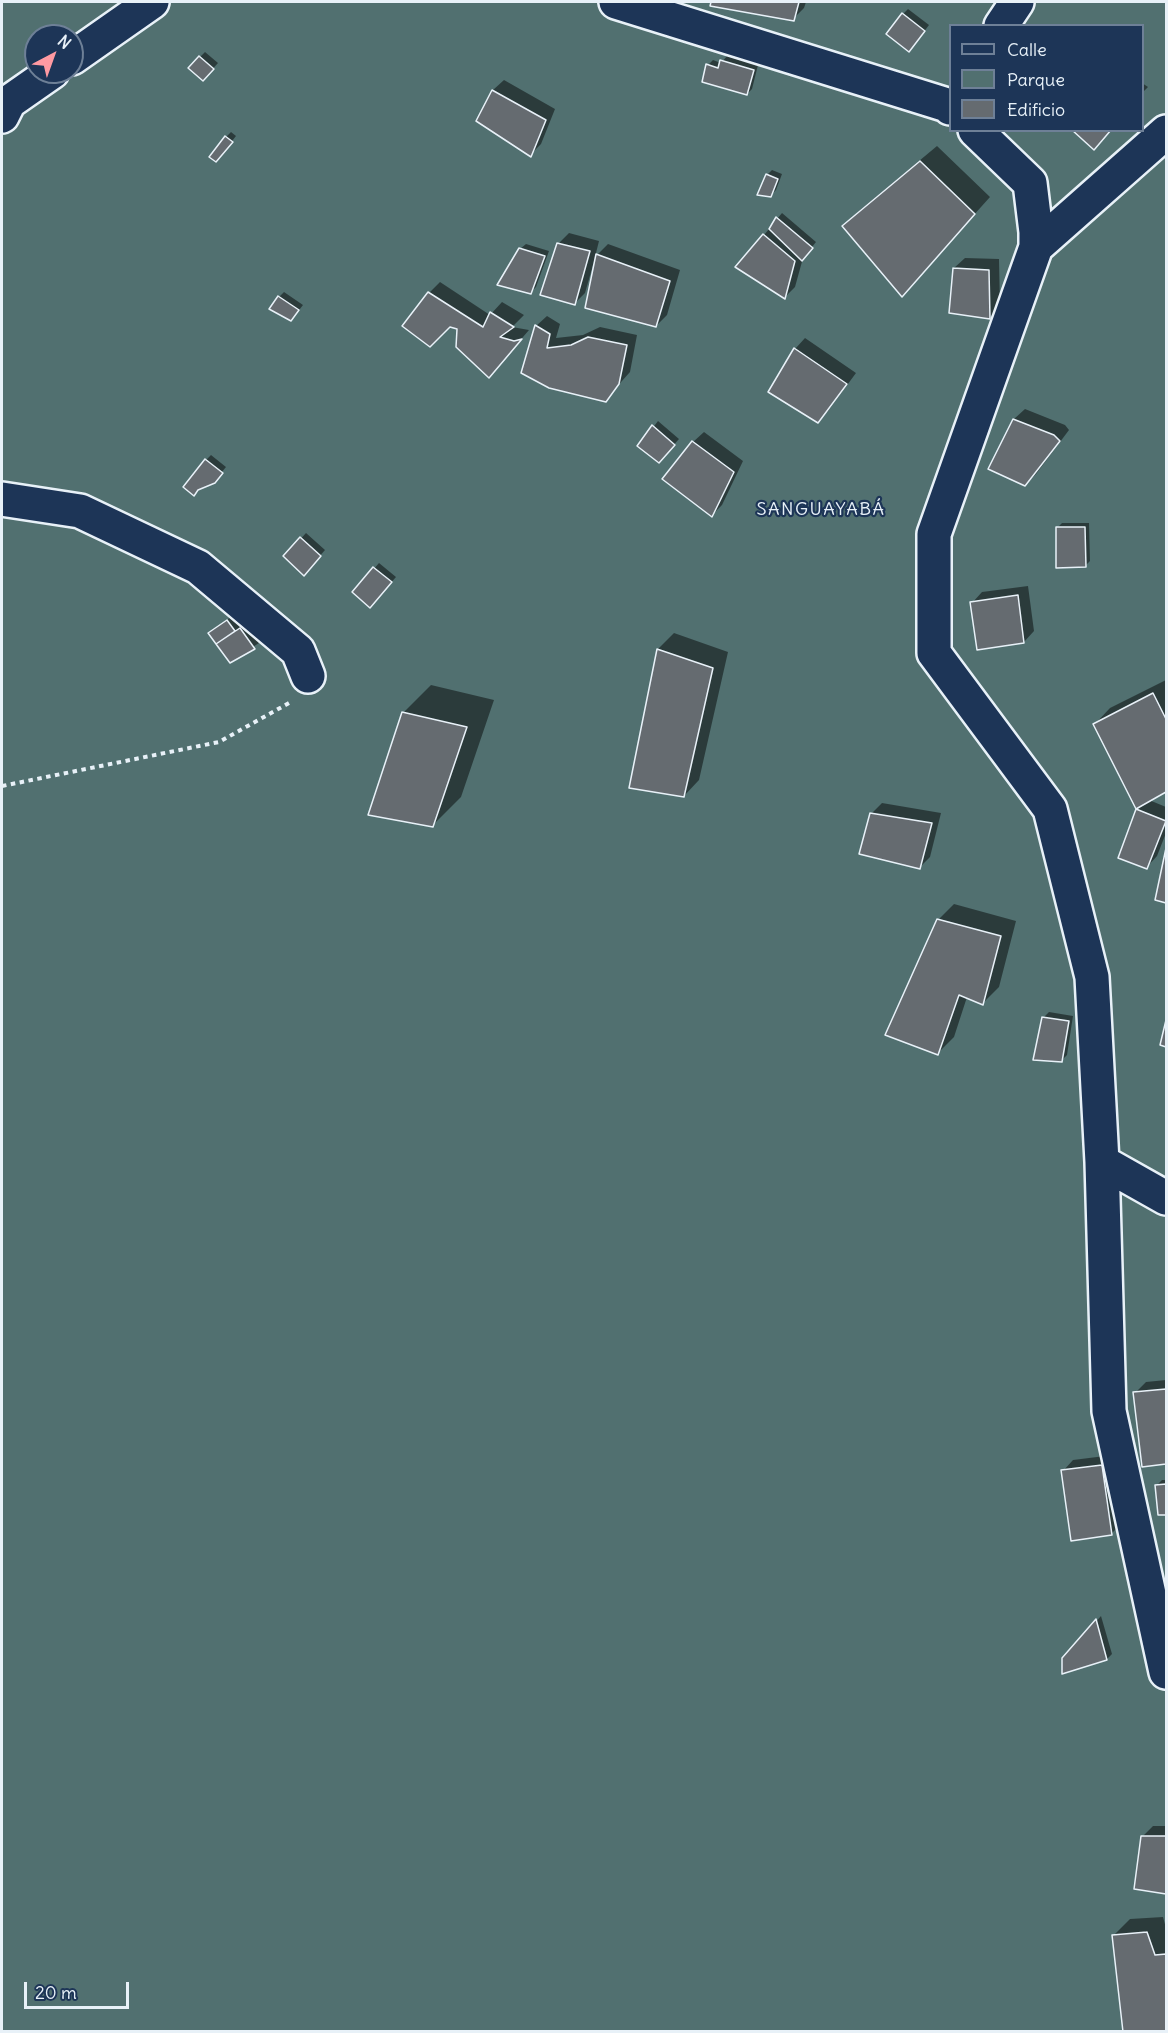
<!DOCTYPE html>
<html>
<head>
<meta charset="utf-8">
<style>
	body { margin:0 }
	#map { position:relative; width:1168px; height:2033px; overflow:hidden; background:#2b405c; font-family:Delius,sans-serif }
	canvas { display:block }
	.frame { position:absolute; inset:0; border:3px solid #e8f1f8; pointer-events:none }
	.legend { position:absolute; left:949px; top:24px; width:195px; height:108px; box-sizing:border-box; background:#1d3557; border:2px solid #6e8097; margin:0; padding:8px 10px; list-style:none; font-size:18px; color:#e8f1f8 }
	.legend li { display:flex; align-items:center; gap:12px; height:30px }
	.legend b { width:30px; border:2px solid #6e8097 }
	.north { position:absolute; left:24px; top:24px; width:60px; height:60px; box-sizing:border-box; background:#1d3557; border:2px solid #6e8097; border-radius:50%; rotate:41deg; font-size:16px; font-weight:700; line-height:24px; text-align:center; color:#e8f1f8 }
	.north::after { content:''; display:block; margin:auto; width:21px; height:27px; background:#ff9aa2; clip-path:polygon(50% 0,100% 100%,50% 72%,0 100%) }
	.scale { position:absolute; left:24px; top:1982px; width:105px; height:27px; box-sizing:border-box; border:3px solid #e8f1f8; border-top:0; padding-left:8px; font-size:18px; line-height:21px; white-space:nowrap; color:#e8f1f8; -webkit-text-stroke:4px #1d3557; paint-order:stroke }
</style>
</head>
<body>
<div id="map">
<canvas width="1168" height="2033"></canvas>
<div class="frame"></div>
<ul class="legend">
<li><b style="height:8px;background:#1d3557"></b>Calle</li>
<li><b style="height:16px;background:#517070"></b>Parque</li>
<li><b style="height:16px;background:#656b70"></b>Edificio</li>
</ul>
<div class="north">N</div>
<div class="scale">20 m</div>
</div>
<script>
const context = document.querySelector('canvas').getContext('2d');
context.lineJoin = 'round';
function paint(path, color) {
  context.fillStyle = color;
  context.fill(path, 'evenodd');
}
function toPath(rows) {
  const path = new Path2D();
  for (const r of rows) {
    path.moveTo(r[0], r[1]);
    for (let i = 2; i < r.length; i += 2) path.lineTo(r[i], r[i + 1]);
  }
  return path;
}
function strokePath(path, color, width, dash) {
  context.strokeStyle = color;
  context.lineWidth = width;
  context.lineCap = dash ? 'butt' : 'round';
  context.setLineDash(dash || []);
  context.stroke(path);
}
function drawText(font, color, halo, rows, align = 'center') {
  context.font = font + ' Delius,sans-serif';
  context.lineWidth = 4.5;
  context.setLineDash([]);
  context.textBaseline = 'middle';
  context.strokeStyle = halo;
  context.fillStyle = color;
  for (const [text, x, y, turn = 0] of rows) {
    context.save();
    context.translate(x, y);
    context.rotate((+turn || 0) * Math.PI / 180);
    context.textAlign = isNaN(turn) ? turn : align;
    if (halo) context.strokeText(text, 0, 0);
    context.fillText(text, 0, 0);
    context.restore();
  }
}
const green = toPath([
	[2,2,1166,2,1166,2031,2,2031],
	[950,26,1142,26,1142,130,950,130],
	[36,36,72,36,72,72,36,72]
]);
const shadow = toPath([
	[712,2,806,2,804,8,793,19,711,5],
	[908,9,929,25,914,45,903,14],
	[205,52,218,63,208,74,200,57],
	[727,56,758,65,752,89,747,94,708,65,713,60,721,63],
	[504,80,555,109,541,144,530,155,478,120,493,90],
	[1142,83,1148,87,1142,93],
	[231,132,236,136,221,155,226,137],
	[937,146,990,197,902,295,844,226,859,211],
	[772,170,782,174,776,190,771,195,767,175],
	[782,213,816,242,803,258,795,287,785,297,738,267],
	[569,233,599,241,595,257,608,244,680,270,667,315,656,326,593,265,585,293,575,303,558,244],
	[526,244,549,251,536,287,531,292,520,249],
	[965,258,999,259,1000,307,989,318,954,268],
	[440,282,490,315,502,302,524,315,512,327,529,330,499,365,458,328,429,293],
	[284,292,303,305,296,314,279,297],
	[547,316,560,324,556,338,583,335,600,327,637,335,630,372,605,400,523,372,536,326],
	[805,338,856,373,828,411,817,421,795,349],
	[1025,409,1065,425,1069,430,1036,474,1025,485,990,468,1014,419],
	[658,421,679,439,659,461,639,446],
	[704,432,743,461,722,505,712,515,693,442],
	[211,455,226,467,216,479,200,488,206,460],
	[1062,523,1089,523,1090,561,1085,566,1057,528],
	[306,533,325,550,304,574,285,556],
	[379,563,396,577,375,601,354,592],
	[1028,586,1034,631,1024,642,972,603,982,592],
	[232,616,241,627,246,624,259,643,231,661,210,633],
	[674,633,728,652,699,780,684,796,631,787,658,649],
	[1166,680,1166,790,1149,800,1166,807,1166,833,1157,856,1147,867,1137,810,1142,805,1095,724,1110,708],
	[431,685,494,700,461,797,433,825,403,713],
	[882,803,941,813,930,857,919,868,871,814],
	[1166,855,1166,901,1157,899],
	[954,904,1016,921,999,987,983,1003,967,997,954,1037,938,1053,938,920],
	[1049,1012,1073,1016,1067,1055,1062,1060,1044,1017],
	[1166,1380,1166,1462,1143,1465,1135,1393,1146,1382],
	[1113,1455,1122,1523,1111,1534,1063,1471,1073,1460],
	[1162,1480,1166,1480,1166,1513,1159,1514,1157,1485],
	[1101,1616,1112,1654,1107,1659,1064,1658],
	[1153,1826,1166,1826,1166,1892,1135,1888,1143,1836],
	[1163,1917,1166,1928,1166,2032,1124,2032,1114,1935,1130,1919]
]);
const building = toPath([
	[711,2,799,2,794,21,710,6,711,2],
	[902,13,925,31,909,52,886,34,902,13],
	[199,56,214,69,203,81,188,68,199,56],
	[720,60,754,70,747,95,702,82,706,64,718,68,720,60],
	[492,90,546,120,531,157,476,121,492,90],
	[1072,130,1111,130,1094,150,1072,130],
	[225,136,233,142,216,162,209,157,225,136],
	[920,161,975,214,902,297,842,226,920,161],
	[766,174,778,179,771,197,757,195,766,174],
	[776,217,813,248,802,261,769,229,776,217],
	[763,234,795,261,785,299,735,267,763,234],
	[557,243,590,251,575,305,540,295,557,243],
	[519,248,545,256,531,294,497,285,519,248],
	[596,254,670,281,656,327,585,308,596,254],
	[953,268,989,270,990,319,949,313,953,268],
	[428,292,483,327,490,312,514,327,500,337,514,341,522,339,489,378,456,347,457,329,450,327,430,347,402,326,428,292],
	[278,296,299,310,291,321,269,309,278,296],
	[535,325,550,334,547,348,571,345,588,337,627,345,619,384,606,402,549,388,521,373,535,325],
	[794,348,847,384,818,423,768,392,794,348],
	[1013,419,1054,435,1060,441,1025,486,988,469,1013,419],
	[652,425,675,445,659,463,637,446,652,425],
	[692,441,734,472,712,517,662,479,692,441],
	[205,459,223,473,215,483,198,490,194,496,183,487,205,459],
	[1056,527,1085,527,1086,567,1056,568,1056,527],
	[300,537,321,556,304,576,283,556,300,537],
	[373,567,392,582,370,608,352,592,373,567],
	[1018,595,1024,643,977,650,970,602,1018,595],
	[227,620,235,631,216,644,208,633,227,620],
	[240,628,255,649,230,663,216,644,240,628],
	[657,649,713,668,684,797,629,788,657,649],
	[1153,693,1166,719,1166,792,1136,809,1093,724,1153,693],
	[402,712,467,727,433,827,368,815,402,712],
	[1136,809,1166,821,1147,869,1118,858,1136,809],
	[870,813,932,823,920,869,859,854,870,813],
	[1166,848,1166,903,1155,900,1166,848],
	[937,919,1001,936,983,1005,959,995,938,1055,885,1035,937,919],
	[1042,1017,1069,1021,1062,1062,1033,1060,1042,1017],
	[1166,1020,1166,1047,1160,1045,1166,1020],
	[1166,1389,1166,1464,1142,1467,1133,1392,1166,1389],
	[1102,1465,1112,1535,1071,1541,1061,1470,1102,1465],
	[1166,1484,1166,1515,1158,1515,1155,1485,1166,1484],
	[1096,1619,1107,1660,1062,1674,1062,1658,1096,1619],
	[1141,1836,1166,1836,1166,1894,1134,1889,1141,1836],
	[1147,1932,1155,1955,1166,1954,1166,2032,1123,2032,1112,1935,1147,1932]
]);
const path = toPath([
	[2,786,219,742,289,703]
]);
const street = toPath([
	[616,2,947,105,950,108],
	[1001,26,1017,2],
	[72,58,152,2],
	[2,116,9,102,52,72],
	[975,130,1030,183,1036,232,1036,247,934,534,934,653,1050,809,1092,977,1102,1162,1109,1411,1166,1672],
	[1036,247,1166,132],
	[2,499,80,511,198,567,298,651,308,676],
	[1102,1162,1166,1198]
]);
const quarterNames = [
	["SANGUAYABÁ",821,510]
];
paint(green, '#517070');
paint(shadow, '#0007');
paint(building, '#656b70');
strokePath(building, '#e8f1f8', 1.5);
strokePath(street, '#e8f1f8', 38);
strokePath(path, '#e8f1f8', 4, [4.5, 4.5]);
strokePath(street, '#1d3557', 33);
context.letterSpacing = '1.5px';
drawText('18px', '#e8f1f8', '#1d3557', quarterNames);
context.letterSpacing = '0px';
</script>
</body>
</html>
